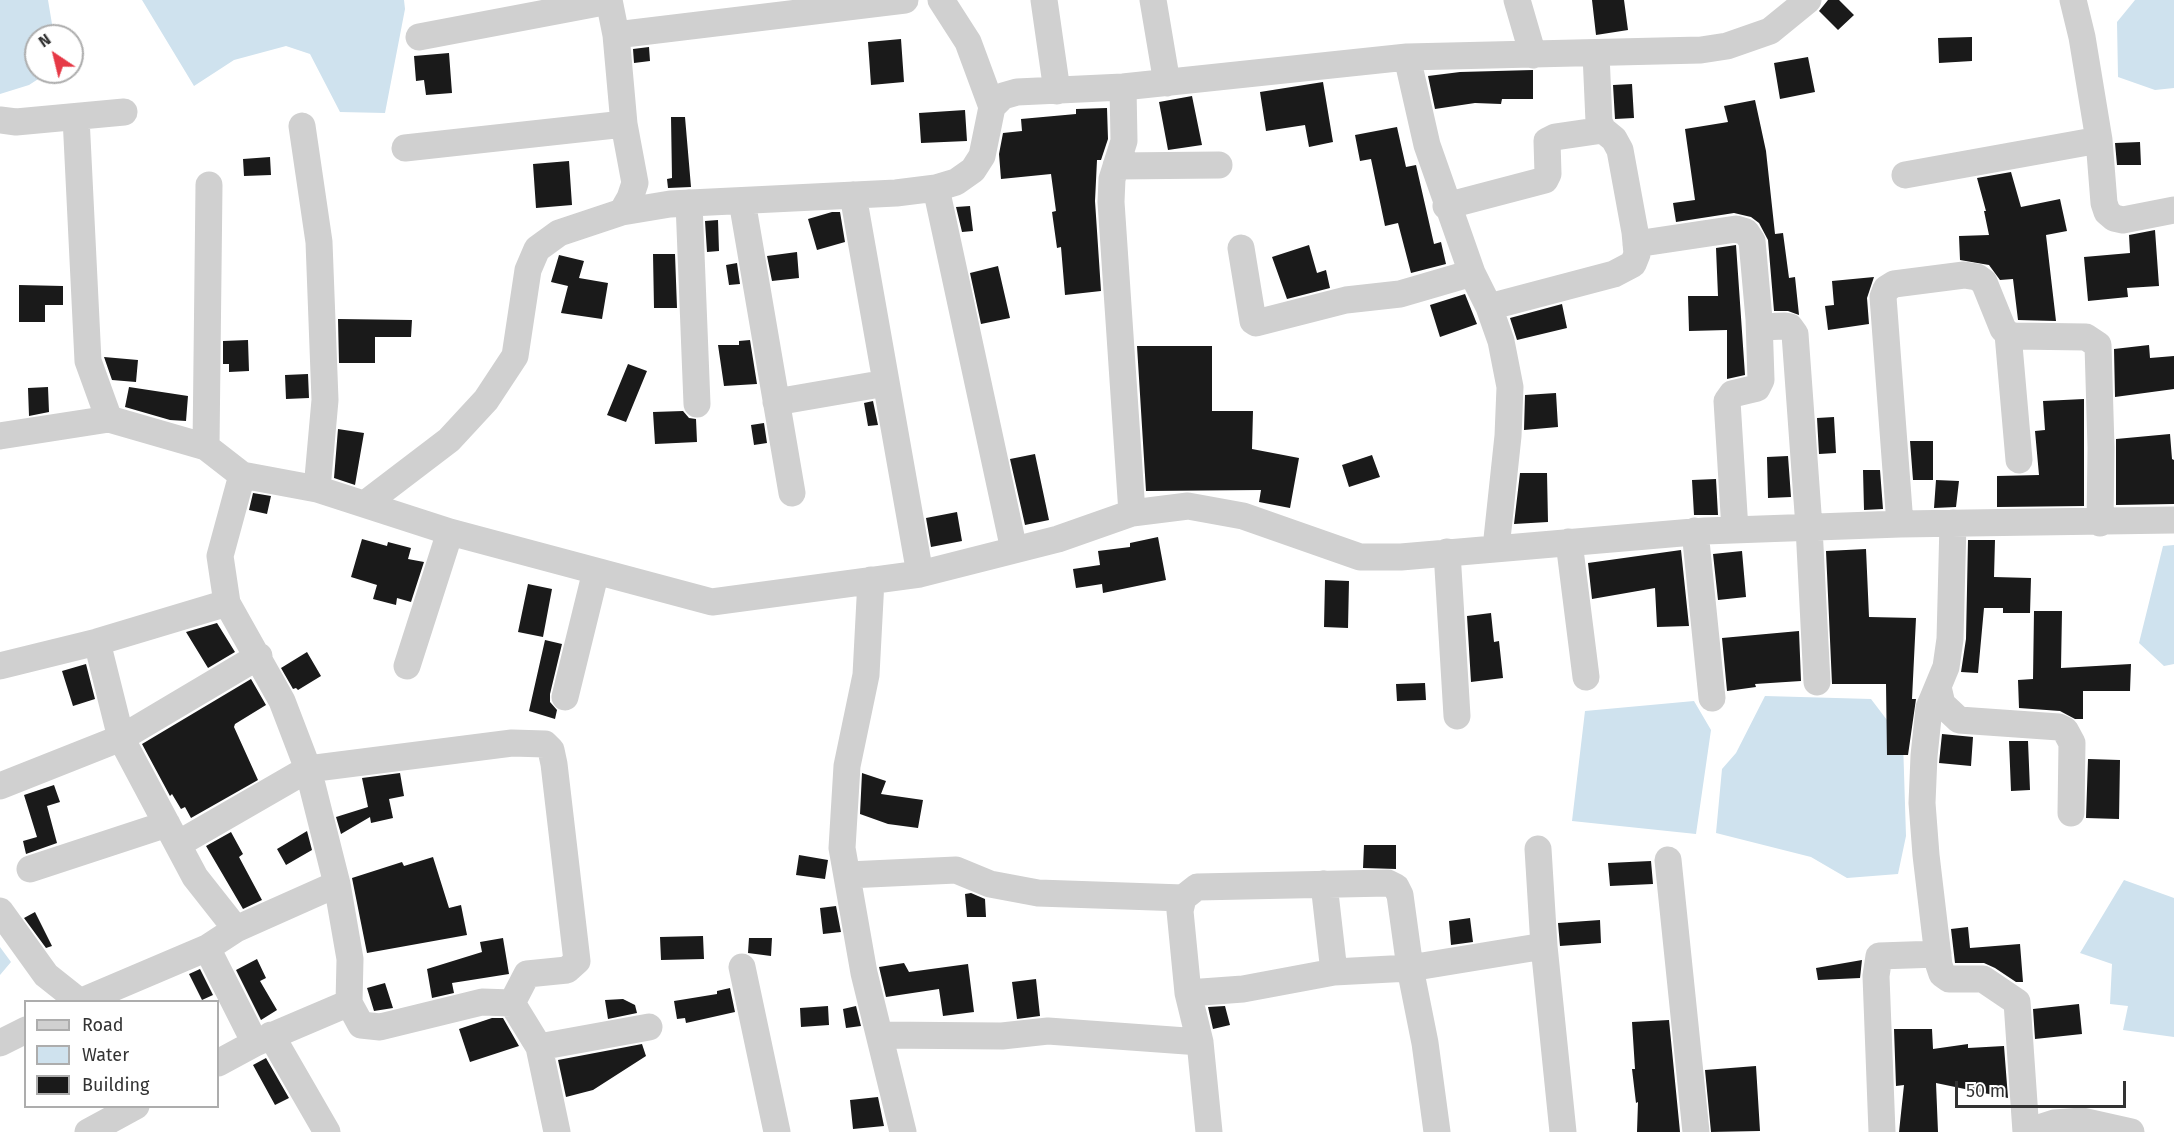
<!DOCTYPE html>
<html>
<head>
<meta charset="utf-8">
<style>
	body { margin:0 }
	#map { position:relative; width:2174px; height:1132px; overflow:hidden; background:#fff; font-family:"Fira Sans",sans-serif }
	canvas { display:block }
	.legend { position:absolute; left:24px; top:1000px; width:195px; height:108px; box-sizing:border-box; background:#fff; border:2px solid #adadad; margin:0; padding:8px 10px; list-style:none; font-size:18px; color:#333 }
	.legend li { display:flex; align-items:center; gap:12px; height:30px }
	.legend b { width:30px; border:2px solid #adadad }
	.north { position:absolute; left:24px; top:24px; width:60px; height:60px; box-sizing:border-box; background:#fff; border:2px solid #adadad; border-radius:50%; rotate:325deg; font-size:16px; font-weight:700; line-height:24px; text-align:center; color:#333 }
	.north::after { content:''; display:block; margin:auto; width:21px; height:27px; background:#e63946; clip-path:polygon(50% 0,100% 100%,50% 72%,0 100%) }
	.scale { position:absolute; left:1955px; top:1081px; width:171px; height:27px; box-sizing:border-box; border:3px solid #333; border-top:0; padding-left:8px; font-size:18px; line-height:21px; white-space:nowrap; color:#333; -webkit-text-stroke:4px #fff; paint-order:stroke }
</style>
</head>
<body>
<div id="map">
<canvas width="2174" height="1132"></canvas>
<ul class="legend">
<li><b style="height:8px;background:#d0d0d0"></b>Road</li>
<li><b style="height:16px;background:#cfe2ee"></b>Water</li>
<li><b style="height:16px;background:#1a1a1a"></b>Building</li>
</ul>
<div class="north">N</div>
<div class="scale">50 m</div>
</div>
<script>
const context = document.querySelector('canvas').getContext('2d');
context.lineJoin = 'round';
function paint(path, color) {
  context.fillStyle = color;
  context.fill(path, 'evenodd');
}
function toPath(rows) {
  const path = new Path2D();
  for (const r of rows) {
    path.moveTo(r[0], r[1]);
    for (let i = 2; i < r.length; i += 2) path.lineTo(r[i], r[i + 1]);
  }
  return path;
}
function strokePath(path, color, width, dash) {
  context.strokeStyle = color;
  context.lineWidth = width;
  context.lineCap = dash ? 'butt' : 'round';
  context.setLineDash(dash || []);
  context.stroke(path);
}
const water = toPath([
	[0,0,48,0,54,36,36,36,36,72,49,72,29,85,0,94],
	[142,0,404,0,405,9,385,113,340,112,310,54,286,46,234,60,194,86],
	[2135,0,2174,0,2174,88,2155,90,2118,77,2117,22],
	[2174,545,2174,664,2164,666,2139,643,2163,546],
	[1765,696,1871,699,1903,741,1906,836,1898,874,1847,878,1811,857,1716,833,1722,769,1736,753],
	[1694,701,1711,730,1696,834,1572,821,1585,711],
	[2124,880,2174,898,2174,1037,2123,1030,2128,1006,2110,1004,2112,964,2080,953],
	[0,947,11,962,0,975]
]);
const building = toPath([
	[1592,0,1624,0,1628,30,1596,35],
	[1828,0,1839,0,1854,15,1838,30,1819,11],
	[1972,37,1972,61,1939,63,1938,38],
	[901,39,904,82,871,85,868,42],
	[649,47,650,61,634,63,633,49],
	[449,53,452,93,426,95,424,80,416,81,414,56],
	[1808,57,1815,92,1780,99,1774,63],
	[1533,70,1533,99,1502,99,1501,104,1475,103,1435,109,1428,76,1460,72],
	[1323,82,1333,142,1309,147,1305,125,1266,131,1260,92],
	[1632,84,1634,118,1615,119,1613,85],
	[1192,96,1202,145,1168,150,1159,102],
	[1755,100,1766,151,1775,234,1783,233,1789,278,1795,277,1799,315,1788,311,1774,311,1768,240,1759,223,1751,217,1734,213,1676,222,1673,203,1695,200,1685,129,1728,122,1724,106],
	[1107,108,1108,139,1101,160,1097,160,1095,201,1101,291,1065,295,1061,247,1057,248,1052,212,1056,211,1051,174,1001,179,999,154,1003,133,1022,131,1021,119,1076,114,1076,109],
	[965,110,967,141,921,143,919,113],
	[671,117,685,117,691,187,668,188,667,179,672,178],
	[1397,127,1406,167,1416,165,1434,244,1441,242,1446,264,1411,273,1398,223,1385,226,1371,159,1360,161,1355,135],
	[2140,142,2141,165,2117,165,2115,143],
	[270,157,271,175,244,176,243,159],
	[569,161,572,205,536,208,533,164],
	[2011,172,2021,207,2060,199,2067,231,2046,235,2056,321,2018,320,2013,279,2000,280,1989,265,1960,260,1959,236,1989,235,1984,211,1986,211,1977,178],
	[970,206,973,231,962,232,956,207],
	[832,212,840,212,845,242,817,250,808,219],
	[718,220,719,251,707,252,705,221],
	[2155,230,2159,286,2127,288,2128,297,2088,301,2084,257,2130,253,2129,235],
	[1309,245,1317,273,1326,270,1330,288,1287,299,1272,257],
	[1736,245,1745,375,1727,379,1727,330,1689,331,1688,296,1718,296,1716,248],
	[797,252,799,278,772,281,767,256],
	[653,254,675,254,677,308,654,308],
	[559,255,584,261,579,278,608,283,602,319,561,313,568,286,551,282],
	[737,263,740,284,729,285,726,265],
	[998,266,1010,318,981,324,970,273],
	[1874,277,1867,298,1869,324,1828,330,1825,306,1834,305,1832,281],
	[19,285,63,286,63,305,45,305,45,322,19,322],
	[1465,294,1477,324,1440,337,1430,305],
	[1562,304,1567,328,1517,340,1510,318],
	[338,319,412,320,411,337,375,337,375,363,339,363],
	[248,340,249,371,229,372,229,364,223,364,223,341],
	[750,340,757,384,724,386,718,345,739,345,739,341],
	[2149,345,2150,358,2174,356,2174,389,2115,397,2114,349],
	[1137,346,1212,346,1212,411,1253,411,1252,449,1299,458,1290,508,1259,502,1261,490,1146,491],
	[104,357,138,360,136,382,112,380],
	[628,364,647,371,626,422,607,415],
	[308,374,309,398,286,399,285,375],
	[48,387,49,412,29,416,28,388],
	[129,387,188,396,186,421,170,420,125,407],
	[1556,393,1558,427,1524,430,1525,395],
	[2084,399,2084,506,1997,507,1997,476,2039,475,2035,431,2045,430,2043,401],
	[873,401,878,425,868,426,864,403],
	[683,411,689,418,696,419,697,442,655,444,653,412],
	[1834,417,1836,453,1819,454,1817,418],
	[764,423,767,443,754,445,751,425],
	[338,429,364,433,355,485,334,478],
	[2170,434,2172,459,2174,460,2174,504,2116,505,2116,439],
	[1910,441,1933,441,1933,480,1913,480],
	[1035,454,1049,520,1025,525,1010,459],
	[1372,455,1380,477,1349,487,1342,465],
	[1788,456,1791,497,1768,498,1767,457],
	[1863,470,1880,470,1883,509,1864,510],
	[1520,473,1547,473,1548,522,1514,524],
	[1716,479,1718,515,1694,515,1692,480],
	[1936,480,1959,481,1956,507,1934,508],
	[253,493,271,496,267,514,249,510],
	[957,512,962,541,931,547,926,518],
	[1158,537,1166,580,1103,593,1102,584,1076,588,1073,569,1100,565,1098,551,1130,547,1130,543],
	[362,539,387,546,388,542,411,548,408,559,424,562,411,602,397,598,396,605,373,599,377,585,351,577],
	[1968,540,1995,540,1994,577,2031,578,2030,613,2003,613,2003,608,1984,608,1978,673,1961,672,1966,639],
	[1866,549,1869,617,1916,618,1912,699,1916,699,1908,755,1887,755,1886,684,1832,684,1826,551],
	[1681,550,1689,626,1657,627,1655,588,1592,599,1588,563],
	[1742,551,1746,597,1718,600,1713,554],
	[1325,580,1349,581,1348,628,1324,627],
	[528,584,552,589,543,637,518,632],
	[2034,611,2062,611,2061,668,2131,664,2130,691,2083,691,2083,719,2075,719,2060,711,2019,708,2018,680,2033,679],
	[1491,613,1494,642,1499,641,1503,678,1471,682,1467,616],
	[217,623,235,652,208,668,186,632],
	[1799,631,1801,681,1755,684,1756,687,1727,691,1722,638],
	[545,640,562,644,550,694,550,702,557,710,555,719,529,711],
	[307,652,321,676,298,690,296,688,293,689,281,668],
	[86,664,95,699,73,706,62,671],
	[251,679,266,705,235,724,234,727,258,780,191,818,185,807,181,809,172,794,170,796,142,744],
	[1425,683,1426,700,1397,701,1396,684],
	[1942,734,1973,737,1971,766,1939,763],
	[2009,741,2028,741,2030,790,2011,791],
	[2088,759,2120,760,2119,819,2086,818],
	[400,773,404,796,389,799,393,818,371,823,370,817,341,834,336,817,368,807,362,778],
	[862,773,886,781,881,794,923,800,918,828,888,824,860,814],
	[54,785,60,802,47,806,57,843,26,854,23,841,37,837,24,795],
	[307,831,312,850,286,865,277,849],
	[231,832,243,854,239,857,262,900,243,909,206,846],
	[1364,845,1396,845,1396,869,1363,868],
	[799,855,828,860,825,879,796,875],
	[433,857,449,908,461,905,467,935,367,953,352,878,402,862,404,866],
	[1651,861,1653,884,1610,886,1608,863],
	[971,893,985,899,986,917,967,917,965,894],
	[836,906,841,932,823,934,820,908],
	[35,912,52,946,46,948,24,918],
	[1470,918,1473,942,1451,945,1449,921],
	[1600,920,1601,943,1560,946,1558,923],
	[1968,927,1970,948,2020,944,2023,982,2016,982,1995,968,1984,963,1955,963,1951,929],
	[703,936,704,959,661,960,660,937],
	[503,938,509,974,452,983,454,993,432,998,427,969,482,952,480,942],
	[749,938,772,938,771,956,748,953],
	[257,959,266,978,260,981,277,1010,261,1020,236,970],
	[1862,960,1860,978,1818,980,1816,968],
	[904,963,909,972,968,964,974,1012,943,1016,939,989,886,997,879,967],
	[200,969,213,995,202,1000,189,974],
	[1036,979,1040,1016,1017,1019,1012,982],
	[385,983,393,1008,374,1011,367,988],
	[730,988,735,1012,686,1023,685,1018,677,1019,674,1001,717,994,717,991],
	[623,999,635,1005,637,1013,608,1019,605,1000],
	[2079,1004,2082,1034,2035,1039,2033,1009],
	[828,1006,829,1025,801,1027,800,1008],
	[856,1006,861,1026,846,1028,843,1009],
	[1225,1006,1230,1025,1213,1029,1208,1007],
	[492,1018,503,1018,519,1046,470,1062,459,1029],
	[1669,1020,1680,1132,1637,1132,1638,1102,1636,1103,1632,1069,1635,1069,1632,1022],
	[1894,1029,1932,1029,1933,1049,1968,1044,1968,1048,2004,1046,2008,1098,1936,1083,1938,1132,1899,1132,1904,1085,1896,1086],
	[642,1044,646,1056,593,1090,566,1097,558,1060],
	[266,1058,289,1098,275,1105,253,1065],
	[1756,1066,1760,1131,1711,1132,1705,1070],
	[878,1097,884,1126,853,1129,850,1100]
]);
const minor = toPath([
	[941,0,968,42,992,107],
	[1044,0,1057,91],
	[1153,0,1167,83],
	[1517,0,1533,55],
	[2073,0,2082,37,2099,140],
	[616,35,905,0],
	[419,37,609,1],
	[1407,57,1427,145,1472,273,1489,307,1501,341,1510,387,1508,436,1496,548],
	[1123,87,1124,141,1112,179,1111,202,1132,513],
	[76,117,88,361,109,419],
	[0,120,16,122,124,112],
	[302,126,319,242,325,400,317,489],
	[405,148,624,124],
	[1116,166,1219,165],
	[1905,175,2099,140,2104,203,2107,212,2114,218,2123,220,2174,210],
	[936,188,1014,550],
	[853,195,920,574],
	[742,201,792,493],
	[689,203,697,404],
	[1446,206,1545,180,1548,174,1547,141,1555,137,1603,130],
	[622,212,670,204,896,193,936,188,956,182,973,170,982,156,992,107,1003,96,1017,92,1123,87,1407,57,1701,50,1727,46,1770,31,1808,0],
	[1636,244,1736,229,1746,232,1752,241,1759,319,1761,380,1757,388,1732,394,1727,401,1735,530],
	[1241,248,1253,321,1256,323,1346,300,1400,294,1472,273],
	[1489,307,1614,274,1633,264,1637,254,1635,232,1620,150,1614,139,1603,130,1599,122,1596,54],
	[1760,327,1785,326,1790,327,1795,334,1809,527,1817,682],
	[2008,334,2019,460],
	[776,402,886,383],
	[0,436,109,419,206,447,242,475,317,489,450,532,712,602,920,574,1058,539,1132,513,1188,506,1243,516,1360,557,1401,557,1705,531,1900,524,2174,520],
	[206,447,209,185],
	[242,475,220,556,227,603,282,701,308,769,337,884,350,959,349,1003,361,1025,380,1027,482,1002,512,1003,539,1047,557,1132],
	[365,504,449,440,486,400,515,356,528,270,537,249,559,233,622,212,630,198,635,183,624,124,616,35,609,0],
	[1953,523,1950,639,1946,667,1929,708,1924,756,1922,803,1926,855,1939,965,1942,974,1949,979,1983,979,2017,1002,2026,1132],
	[1900,524,1883,297,1886,289,1894,284,1964,275,1977,277,1984,282,2003,329,2008,334,2014,336,2086,337,2098,345,2101,448,2100,523],
	[1695,531,1712,698],
	[1569,542,1586,677],
	[1447,552,1457,716],
	[871,580,866,675,847,766,842,848,864,973,903,1132],
	[97,642,121,738,259,656],
	[0,666,97,642,227,603],
	[407,666,450,532],
	[1938,687,1942,704,1959,720,2059,727,2065,730,2072,743,2071,813],
	[565,697,596,571],
	[0,786,121,738,195,877,236,929],
	[178,844,308,769,512,743,545,744,551,750,554,764,577,961,567,970,527,974,512,1003],
	[1668,860,1696,1132],
	[30,869,167,824],
	[848,875,956,870,990,884,1038,893,1183,898],
	[1324,884,1334,972],
	[0,911,46,975,80,1002],
	[1544,946,1563,1132],
	[207,948,255,1043,349,1003],
	[742,967,777,1132],
	[1188,993,1243,989,1334,972,1410,968,1425,1043,1437,1132],
	[80,1002,207,948,236,929,337,884],
	[271,1035,327,1132],
	[880,1035,1002,1036,1048,1031,1200,1042],
	[0,1043,26,1030],
	[539,1047,649,1027],
	[218,1063,255,1043],
	[88,1132,136,1106],
	[1209,1132,1200,1042,1188,993,1180,911,1183,898,1197,887,1388,883,1396,887,1400,895,1410,968,1544,946,1538,849],
	[1882,1132,1876,976,1879,956,1938,954],
	[2026,1132,2054,1123,2082,1121,2131,1132]
]);
paint(water, '#cfe2ee');
paint(building, '#1a1a1a');
strokePath(minor, '#d0d0d0', 27);
</script>
</body>
</html>
